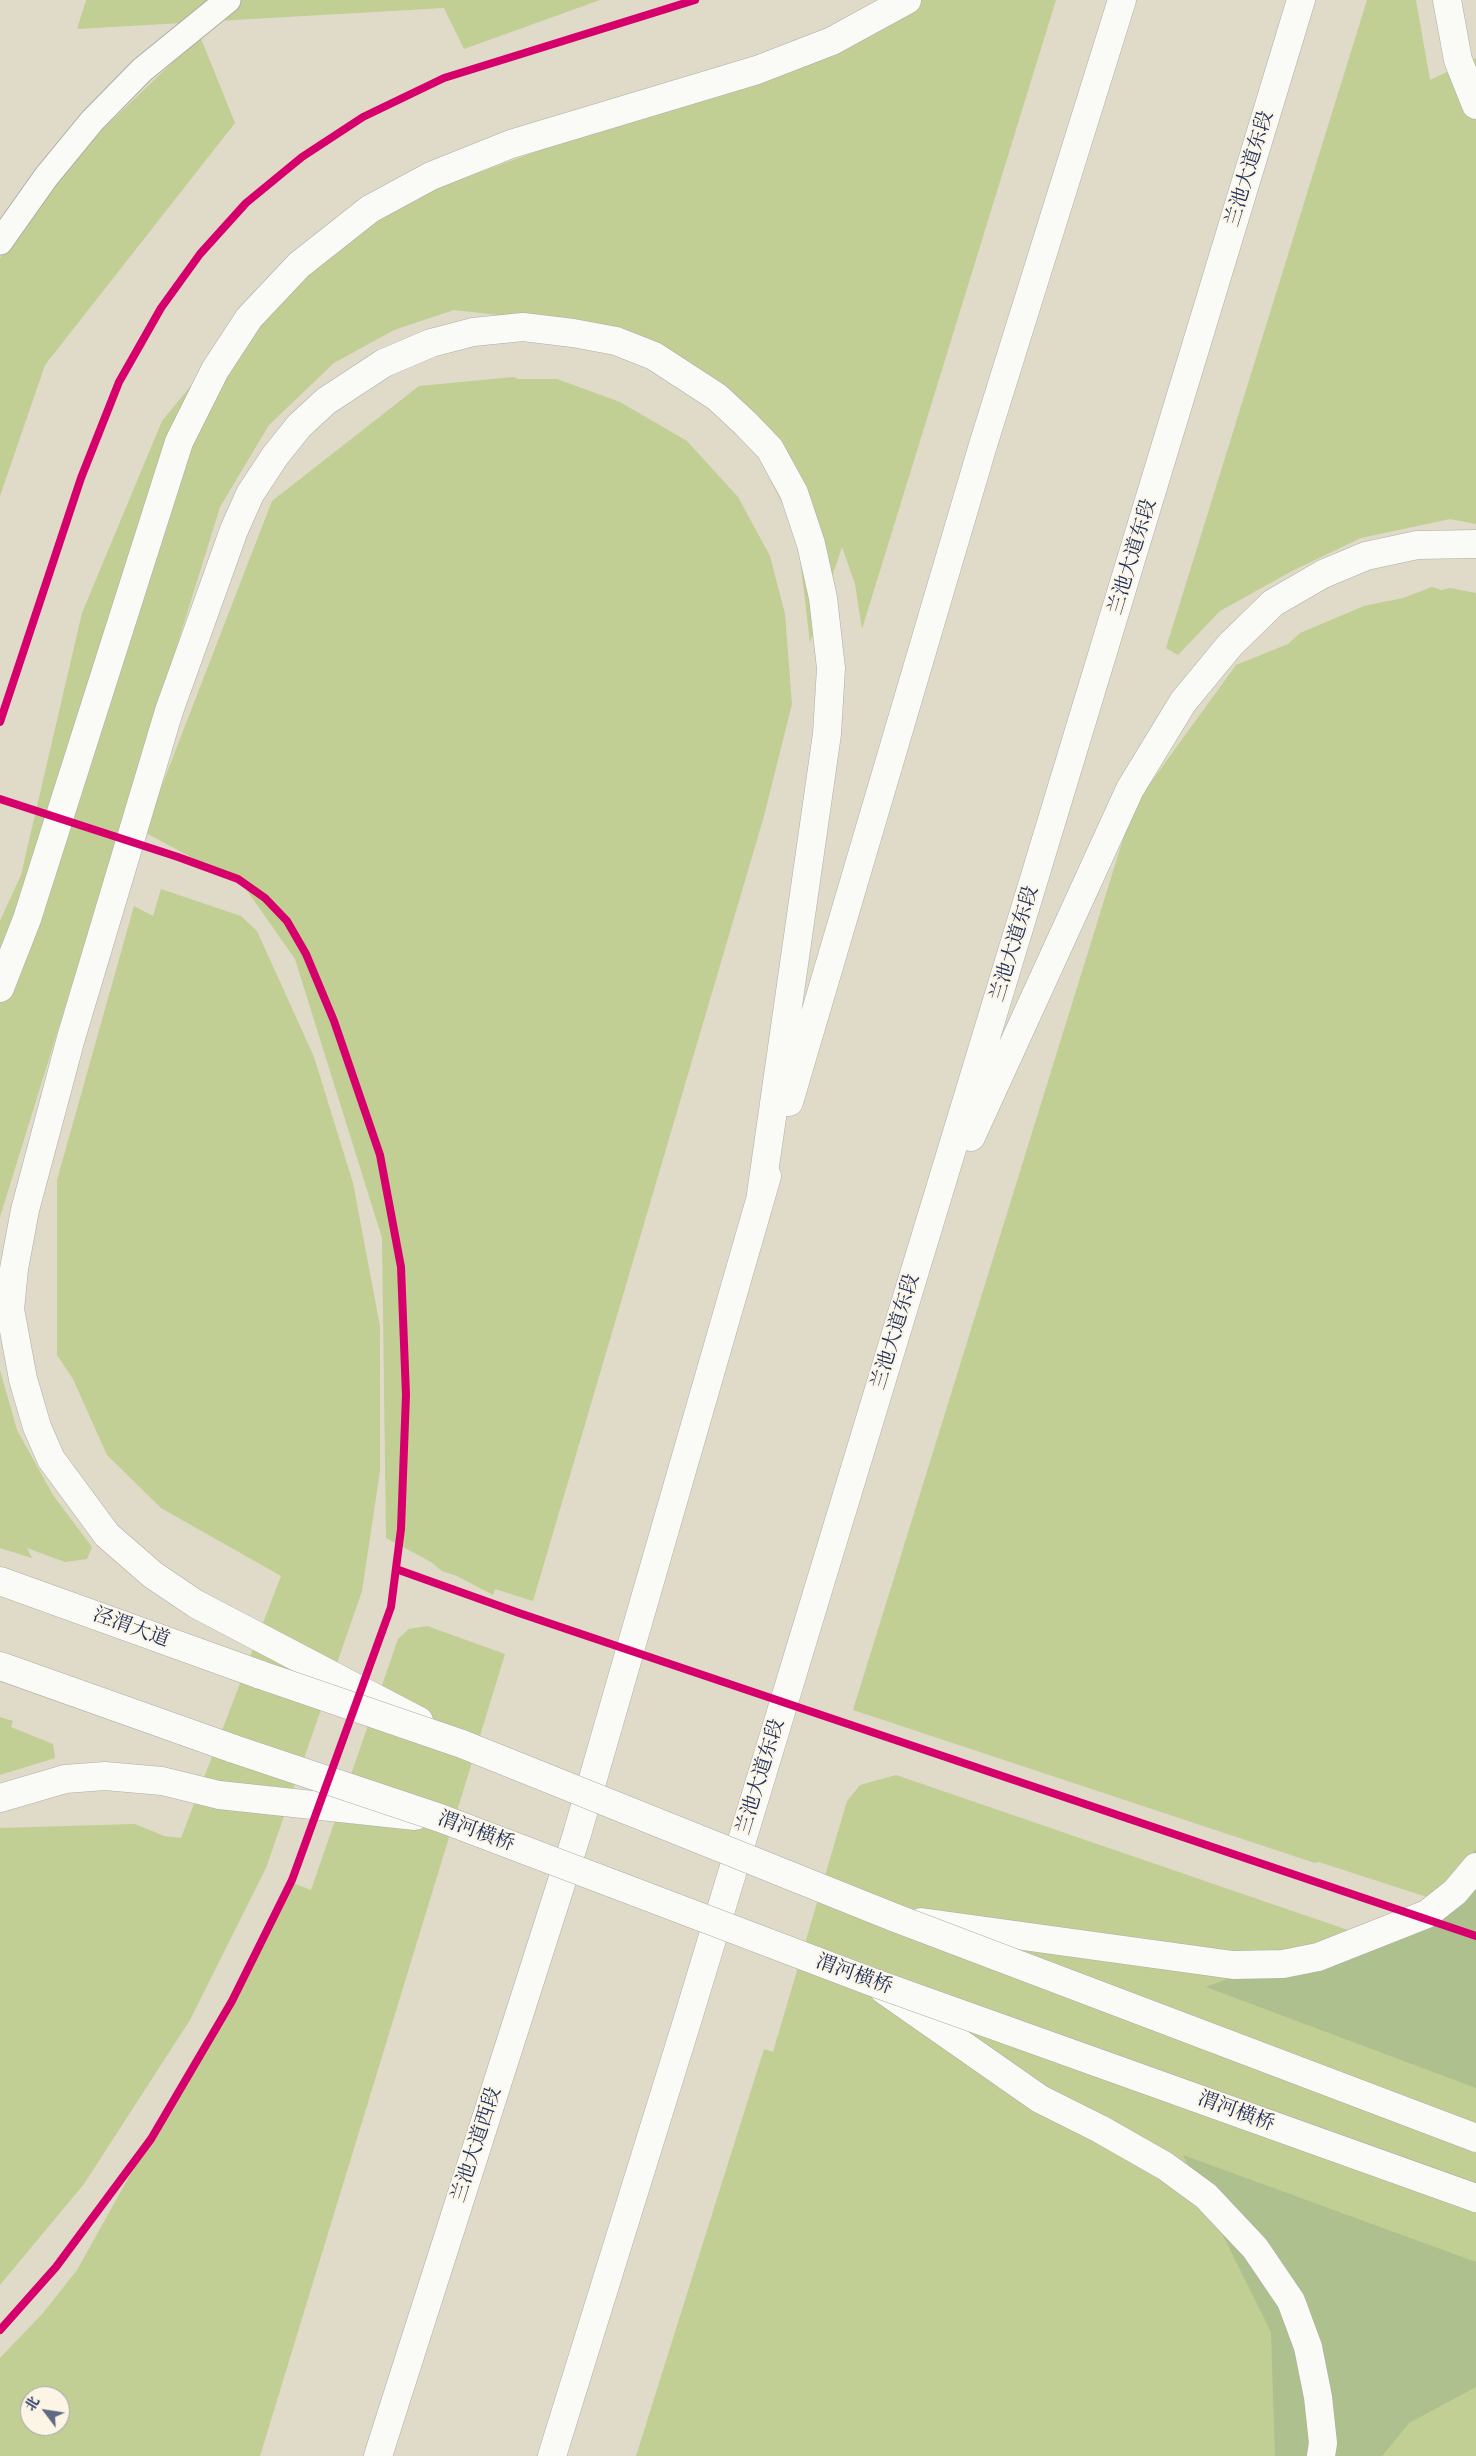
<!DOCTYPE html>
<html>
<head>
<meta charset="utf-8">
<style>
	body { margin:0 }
	#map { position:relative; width:1476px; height:2456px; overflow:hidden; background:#dfdbc8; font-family:"IM FELL Great Primer","Noto Serif SC",serif }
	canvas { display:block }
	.north { position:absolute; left:20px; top:2386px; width:50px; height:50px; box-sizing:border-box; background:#fcf5e5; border:1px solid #a2a6af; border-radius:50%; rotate:301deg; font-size:14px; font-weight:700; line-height:20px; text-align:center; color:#1b2f5e }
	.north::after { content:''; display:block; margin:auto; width:18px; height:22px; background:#606b83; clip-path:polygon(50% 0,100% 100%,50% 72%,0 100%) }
</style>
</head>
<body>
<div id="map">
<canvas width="1476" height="2456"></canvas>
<div class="north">北</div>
</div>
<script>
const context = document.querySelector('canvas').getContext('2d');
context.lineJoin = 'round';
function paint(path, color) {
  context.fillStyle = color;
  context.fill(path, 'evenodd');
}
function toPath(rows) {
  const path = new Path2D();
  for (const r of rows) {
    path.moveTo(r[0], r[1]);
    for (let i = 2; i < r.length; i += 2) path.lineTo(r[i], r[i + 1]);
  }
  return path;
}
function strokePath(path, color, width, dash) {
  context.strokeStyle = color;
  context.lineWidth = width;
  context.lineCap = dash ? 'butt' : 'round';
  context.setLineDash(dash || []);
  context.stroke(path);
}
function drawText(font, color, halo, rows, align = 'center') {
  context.font = font + ' "IM FELL Great Primer","Noto Serif SC",serif';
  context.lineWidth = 4;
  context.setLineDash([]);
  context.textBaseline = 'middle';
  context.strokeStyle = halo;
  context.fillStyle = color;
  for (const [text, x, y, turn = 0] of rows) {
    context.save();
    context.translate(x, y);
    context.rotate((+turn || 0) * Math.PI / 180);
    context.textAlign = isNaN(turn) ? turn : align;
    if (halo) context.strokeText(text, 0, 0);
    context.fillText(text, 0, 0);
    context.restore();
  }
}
const green = toPath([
	[86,0,600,0,464,49,444,8,77,29],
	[899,0,1056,0,862,629,855,584,842,547,810,643,797,533,745,429,613,328,454,310,394,330,334,363,269,425,220,507,0,1217,0,921,21,875,82,613,162,421,258,304,364,215,860,32],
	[1367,0,1416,0,1430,80,1476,58,1476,524,1450,519,1361,538,1292,571,1220,611,1178,655,1166,648],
	[200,36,235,123,45,365,0,496,0,258,55,175],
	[513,377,518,379,557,379,620,402,687,441,738,497,770,556,785,614,792,704,764,816,533,1601,495,1589,493,1595,457,1576,442,1571,431,1562,386,1538,382,1238,295,959,243,885,144,832,272,501,419,386],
	[1432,587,1441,590,1450,588,1476,593,1476,1913,1319,1862,1315,1863,853,1710,1133,807,1236,665,1288,644,1300,633,1364,606,1403,598],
	[161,889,241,916,257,931,314,1057,353,1183,380,1326,380,1471,362,1591,266,1868,190,2020,84,2184,0,2285,0,1828,135,1824,164,1836,181,1838,281,1576,161,1508,107,1455,73,1379,57,1355,57,1180,134,906,153,916],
	[0,1370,17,1430,53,1495,92,1547,87,1559,65,1562,27,1548,32,1558,0,1548],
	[427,1626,505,1654,260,2456,0,2456,0,2358,43,2313,77,2270,293,1883,311,1890,398,1639,409,1629],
	[30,2396,60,2396,60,2426,30,2426],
	[0,1717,13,1721,11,1727,53,1744,55,1758,0,1775],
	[896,1775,1476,1974,1476,2456,636,2456,764,2049,773,2052,847,1801,860,1785]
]);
const forest = toPath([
	[1476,1849,1476,2088,1206,1987,1431,1904],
	[1183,2155,1476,2262,1476,2387,1409,2423,1382,2456,1275,2456,1271,2332]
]);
const service = toPath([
	[0,242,46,177,92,121,142,70,228,0]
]);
const primary = toPath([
	[1447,0,1458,60,1476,105],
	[0,988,27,919,179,442,215,370,249,318,299,265,370,209,431,176,511,144,757,70,832,41,907,0],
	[789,1102,983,445,1122,0],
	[971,1137,1130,789,1183,702,1230,645,1273,603,1323,574,1366,556,1417,545,1476,544],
	[0,1581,261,1675],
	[0,1666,234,1749],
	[419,1721,196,1604,153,1575,107,1535,51,1459,37,1427,23,1379,10,1309,14,1269,25,1210,71,1038,169,711,234,530,250,494,275,456,299,426,326,401,384,363,431,343,473,332,523,327,573,333,616,341,654,356,717,397,745,423,770,449,794,493,811,544,823,598,831,668,827,734,761,1194],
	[0,1798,65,1779,105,1776,162,1781,219,1795,415,1816],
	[921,1922,1233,1965,1283,1964,1318,1957,1427,1914,1455,1892,1476,1867],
	[884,1990,1040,2099,1100,2129,1165,2166,1206,2196,1255,2248,1291,2301,1308,2347,1318,2397,1323,2443,1321,2456],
	[378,2456,577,1834,767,1176],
	[552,2456,685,2028,1301,0]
]);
const primaryBridge = toPath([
	[261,1675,462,1744,893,1917,1476,2138],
	[234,1749,440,1818,872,1982,1476,2198]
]);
const cycleway = toPath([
	[0,722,81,478,119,382,161,308,200,254,246,203,302,157,363,117,444,78,695,0],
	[0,799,178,857,238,879,265,898,287,921,306,954,334,1021,380,1155,401,1267,406,1395,401,1529,391,1607,292,1880,232,2001,151,2139,56,2267,0,2330],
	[396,1569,519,1613,1476,1936]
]);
const streetNames = [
	["兰池大道东段",1250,169,-73],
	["兰池大道东段",1133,557,-73],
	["兰池大道东段",1015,944,-73],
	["兰池大道东段",896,1332,-73],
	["泾渭大道",131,1628,20],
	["兰池大道东段",761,1777,-73],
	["渭河横桥",476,1832,20],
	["渭河横桥",854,1975,20],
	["渭河横桥",1236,2112,20],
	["兰池大道西段",477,2145,-72]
];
paint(green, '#c1ce94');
paint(forest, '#aec08d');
strokePath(service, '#aeada6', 27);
strokePath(primary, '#aeada6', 29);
strokePath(service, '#fafaf7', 25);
strokePath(primary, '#fafaf7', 28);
strokePath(primaryBridge, '#aeada6', 29, []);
strokePath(primaryBridge, '#fafaf7', 28);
strokePath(cycleway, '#d6006c', 8);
drawText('20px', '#1b2f5e', '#fcf5e5', streetNames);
</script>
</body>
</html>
